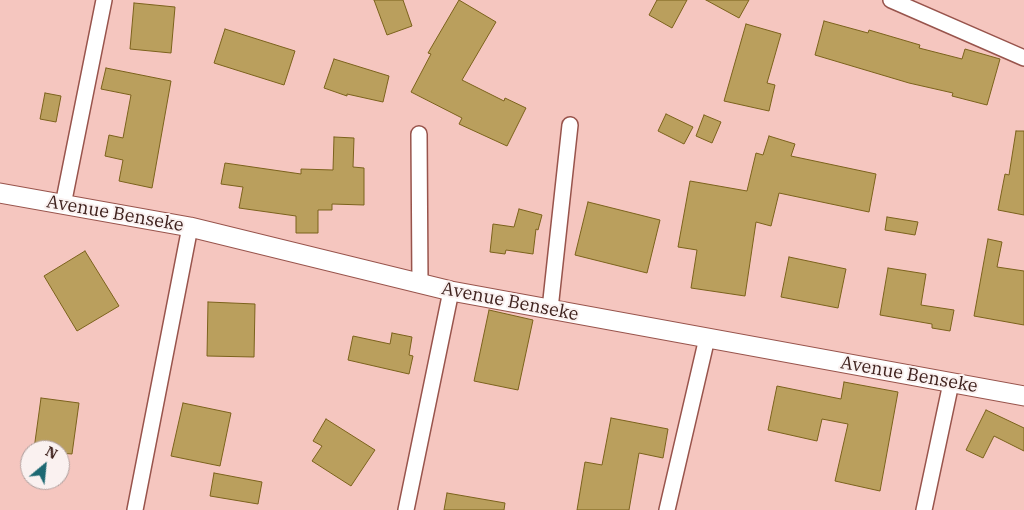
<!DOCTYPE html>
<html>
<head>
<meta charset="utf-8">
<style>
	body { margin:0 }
	#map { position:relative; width:1024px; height:510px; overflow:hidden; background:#f5c6bf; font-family:"IBM Plex Serif",serif }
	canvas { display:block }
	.north { position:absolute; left:20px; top:440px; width:50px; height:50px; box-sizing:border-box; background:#faf1f0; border:1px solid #af9e9c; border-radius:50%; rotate:28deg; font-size:14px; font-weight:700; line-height:20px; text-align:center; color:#3f221e }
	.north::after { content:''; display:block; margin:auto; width:18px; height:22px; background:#1d6872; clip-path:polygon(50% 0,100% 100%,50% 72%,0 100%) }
</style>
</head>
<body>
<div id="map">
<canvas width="1024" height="510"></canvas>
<div class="north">N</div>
</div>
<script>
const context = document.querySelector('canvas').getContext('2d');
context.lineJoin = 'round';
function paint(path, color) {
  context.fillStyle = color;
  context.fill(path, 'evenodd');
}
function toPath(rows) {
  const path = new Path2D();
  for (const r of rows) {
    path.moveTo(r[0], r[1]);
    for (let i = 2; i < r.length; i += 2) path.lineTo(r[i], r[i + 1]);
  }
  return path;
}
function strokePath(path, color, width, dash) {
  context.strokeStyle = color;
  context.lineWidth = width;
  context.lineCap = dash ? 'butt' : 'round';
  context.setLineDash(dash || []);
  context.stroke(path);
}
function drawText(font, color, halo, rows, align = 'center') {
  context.font = font + ' "IBM Plex Serif",serif';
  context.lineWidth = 4;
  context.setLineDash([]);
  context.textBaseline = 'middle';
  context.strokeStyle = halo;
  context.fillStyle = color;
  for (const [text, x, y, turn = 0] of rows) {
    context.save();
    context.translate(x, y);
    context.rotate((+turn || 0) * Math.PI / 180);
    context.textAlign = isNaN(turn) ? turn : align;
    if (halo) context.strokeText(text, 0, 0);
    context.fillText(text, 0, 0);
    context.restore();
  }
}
const building = toPath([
	[374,0,403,0,412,26,387,35,374,0],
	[459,0,496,22,462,80,504,101,505,98,526,108,507,146,459,124,462,118,411,92,431,54,428,53,459,0],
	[657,0,687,0,672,28,649,15,657,0],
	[706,0,749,0,739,18,706,0],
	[134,3,175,7,171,53,130,49,134,3],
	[824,21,868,33,869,30,920,45,919,48,962,59,965,49,1000,59,987,105,952,96,953,93,909,83,815,55,824,21],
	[746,24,781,34,767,83,775,85,769,111,724,101,746,24],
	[225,29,295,51,284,85,214,63,225,29],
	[334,59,389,76,383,102,347,94,347,96,324,88,334,59],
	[106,68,171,81,152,188,119,181,123,160,105,156,109,135,123,138,131,95,101,89,106,68],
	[45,93,61,96,56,122,40,119,45,93],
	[666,114,693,127,684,144,658,131,666,114],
	[704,115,721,122,712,143,696,136,704,115],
	[1016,131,1024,131,1024,215,998,210,1005,174,1009,175,1016,131],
	[769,136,795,144,791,156,876,174,869,212,779,193,771,226,756,222,745,296,691,288,697,250,678,247,690,181,747,191,756,153,763,155,769,136],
	[334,137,354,138,353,167,364,168,364,205,332,204,332,210,318,210,318,233,296,233,296,216,239,208,243,187,221,184,225,163,301,174,301,169,333,170,334,137],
	[588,202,660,220,647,273,575,255,588,202],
	[519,209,542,215,538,230,536,229,533,254,506,250,505,254,490,252,493,224,514,227,519,209],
	[887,217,918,222,915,235,885,230,887,217],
	[988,239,1002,242,997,267,1024,271,1024,325,974,316,988,239],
	[85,251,119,306,77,331,44,276,85,251],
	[789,257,846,269,838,308,781,297,789,257],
	[888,268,926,274,921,305,954,310,950,331,932,328,932,324,880,315,888,268],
	[208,302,255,304,254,357,207,356,208,302],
	[489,310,533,320,518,390,474,381,489,310],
	[392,333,412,337,409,355,413,356,409,374,348,360,353,336,390,344,392,333],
	[844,382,898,392,880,491,835,481,848,424,822,419,817,441,768,430,777,386,841,399,844,382],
	[41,398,79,403,72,454,60,453,60,450,34,449,41,398],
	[183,403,231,413,220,466,171,456,183,403],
	[986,410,1024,428,1024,451,994,436,983,458,966,450,986,410],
	[611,418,668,429,663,458,639,453,629,510,577,510,585,462,602,465,611,418],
	[326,419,375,450,351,486,312,461,322,446,313,441,326,419],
	[214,473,262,482,258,504,210,496,214,473],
	[447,493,505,503,504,510,444,510,447,493]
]);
const minor = toPath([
	[891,0,1024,58],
	[419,134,420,284],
	[63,205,104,0],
	[550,309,570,125],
	[135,510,190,227],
	[406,510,451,291],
	[667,510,707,338],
	[924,510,951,383]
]);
const tertiary = toPath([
	[0,193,190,227,451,291,1024,396]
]);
const streetNames = [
	["Avenue Benseke",115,214,10],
	["Avenue Benseke",510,302,11],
	["Avenue Benseke",909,375,10]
];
paint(building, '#ba9f5d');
strokePath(building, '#7b621c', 1);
strokePath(minor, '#98544c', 18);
strokePath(tertiary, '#98544c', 21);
strokePath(minor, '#fff', 15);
strokePath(tertiary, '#fff', 19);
drawText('18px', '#3f221e', '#faf1f0', streetNames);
</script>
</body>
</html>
